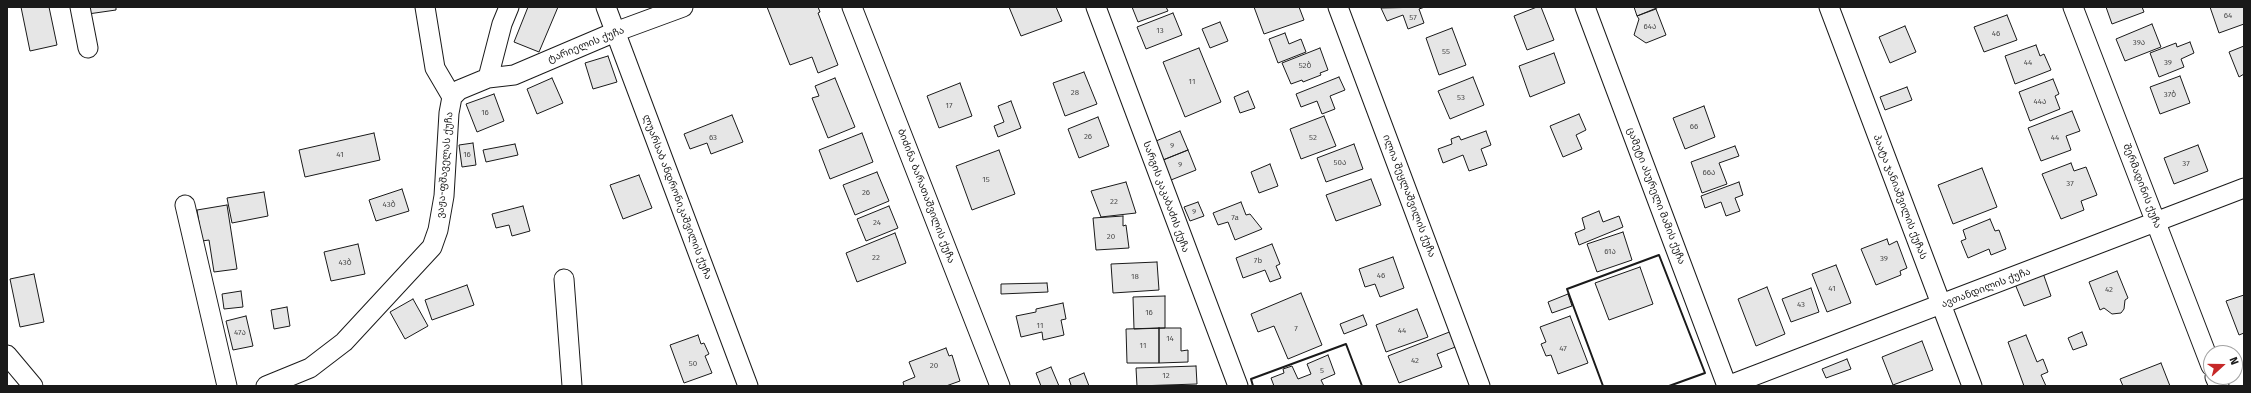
<!DOCTYPE html>
<html>
<head>
<meta charset="utf-8">
<style>
	body { margin:0 }
	#map { position:relative; width:2251px; height:393px; overflow:hidden; background:#fff; font-family:"Fira Sans",sans-serif }
	canvas { display:block }
	.frame { position:absolute; inset:0; border:8px solid #1a1a1a; pointer-events:none }
	.north { position:absolute; left:2203px; top:345px; width:40px; height:40px; box-sizing:border-box; background:#fff; border:1px solid #a3a3a3; border-radius:50%; rotate:69deg; font-size:11px; font-weight:700; line-height:16px; text-align:center; color:#1a1a1a }
	.north::after { content:''; display:block; margin:auto; width:14px; height:18px; background:#c62828; clip-path:polygon(50% 0,100% 100%,50% 72%,0 100%) }
</style>
</head>
<body>
<div id="map">
<canvas width="2251" height="393"></canvas>
<div class="frame"></div>
<div class="north">N</div>
</div>
<script>
const context = document.querySelector('canvas').getContext('2d');
context.lineJoin = 'round';
function paint(path, color) {
  context.fillStyle = color;
  context.fill(path, 'evenodd');
}
function toPath(rows) {
  const path = new Path2D();
  for (const r of rows) {
    path.moveTo(r[0], r[1]);
    for (let i = 2; i < r.length; i += 2) path.lineTo(r[i], r[i + 1]);
  }
  return path;
}
function strokePath(path, color, width, dash) {
  context.strokeStyle = color;
  context.lineWidth = width;
  context.lineCap = dash ? 'butt' : 'round';
  context.setLineDash(dash || []);
  context.stroke(path);
}
function drawText(font, color, halo, rows, align = 'center') {
  context.font = font + ' "Fira Sans","Noto Sans Georgian",sans-serif';
  context.lineWidth = 3;
  context.setLineDash([]);
  context.textBaseline = 'middle';
  context.strokeStyle = halo;
  context.fillStyle = color;
  for (const [text, x, y, turn = 0] of rows) {
    context.save();
    context.translate(x, y);
    context.rotate((+turn || 0) * Math.PI / 180);
    context.textAlign = isNaN(turn) ? turn : align;
    if (halo) context.strokeText(text, 0, 0);
    context.fillText(text, 0, 0);
    context.restore();
  }
}
const building = toPath([
	[21,7,49,7,57,45,30,51,21,7],
	[87,7,116,7,116,10,88,14,87,7],
	[528,7,558,7,539,52,514,42,528,7],
	[767,7,818,7,820,12,818,13,838,65,818,73,812,57,790,65,767,7],
	[1009,7,1056,7,1062,21,1021,36,1009,7],
	[1132,7,1166,7,1168,11,1138,22,1132,7],
	[1254,7,1299,7,1304,20,1264,34,1254,7],
	[1425,7,1419,9,1424,23,1408,29,1403,15,1387,21,1381,8,1425,7],
	[1537,7,1541,7,1554,40,1527,50,1514,16,1537,7],
	[1634,7,1659,7,1637,16,1634,7],
	[2106,7,2142,7,2144,12,2112,24,2106,7],
	[2210,7,2244,7,2244,24,2219,33,2210,7],
	[1656,9,1666,35,1646,43,1634,35,1639,19,1637,16,1656,9],
	[1173,13,1182,35,1146,49,1137,27,1173,13],
	[2007,15,2017,40,1984,52,1974,27,2007,15],
	[1220,22,1228,41,1210,48,1202,29,1220,22],
	[2152,24,2161,47,2125,61,2116,39,2152,24],
	[1905,26,1916,52,1890,63,1879,37,1905,26],
	[1452,28,1466,65,1439,75,1426,38,1452,28],
	[1285,33,1289,44,1301,39,1306,52,1278,63,1269,39,1285,33],
	[2190,42,2194,53,2181,59,2184,67,2159,77,2150,53,2176,43,2177,47,2190,42],
	[2036,45,2040,56,2044,54,2051,70,2015,84,2005,56,2036,45],
	[2244,46,2244,74,2239,77,2229,52,2244,46],
	[1199,48,1221,102,1185,117,1163,62,1199,48],
	[1320,48,1328,70,1320,73,1321,75,1303,82,1302,80,1291,84,1282,63,1320,48],
	[1554,53,1565,83,1530,97,1519,66,1554,53],
	[608,56,617,82,593,89,585,63,608,56],
	[1084,72,1097,104,1065,116,1053,83,1084,72],
	[2180,76,2190,103,2160,114,2150,87,2180,76],
	[1339,77,1345,90,1330,96,1335,109,1322,114,1317,101,1301,107,1296,94,1339,77],
	[1473,77,1484,105,1450,119,1438,91,1473,77],
	[552,78,563,103,537,114,527,89,552,78],
	[835,78,855,127,828,138,812,98,819,96,815,86,835,78],
	[2053,79,2059,94,2055,96,2060,109,2030,121,2019,92,2053,79],
	[960,83,972,116,939,128,927,96,960,83],
	[1907,87,1912,100,1885,110,1880,97,1907,87],
	[1248,91,1255,108,1240,113,1234,97,1248,91],
	[494,94,504,121,477,132,466,104,494,94],
	[1011,101,1021,128,998,137,994,126,1004,122,998,106,1011,101],
	[1704,106,1715,137,1685,149,1673,118,1704,106],
	[2072,111,2080,131,2066,136,2071,150,2041,161,2028,128,2072,111],
	[1579,114,1586,130,1576,135,1582,149,1563,157,1550,126,1579,114],
	[732,115,743,142,711,154,707,143,690,149,684,134,732,115],
	[1324,116,1336,146,1301,159,1290,129,1324,116],
	[1098,117,1109,146,1079,158,1068,129,1098,117],
	[1180,131,1188,150,1163,160,1156,141,1180,131],
	[1486,131,1491,145,1481,149,1487,165,1469,171,1463,155,1443,163,1438,149,1452,144,1451,139,1459,136,1461,140,1486,131],
	[374,133,380,160,305,177,299,150,374,133],
	[862,133,873,162,830,179,819,150,862,133],
	[473,143,476,165,462,167,459,145,473,143],
	[515,144,518,155,486,162,483,150,515,144],
	[1354,144,1363,169,1326,182,1317,158,1354,144],
	[2198,145,2208,171,2174,184,2164,158,2198,145],
	[1735,146,1739,156,1719,163,1727,184,1702,193,1691,162,1735,146],
	[999,150,1015,194,972,210,956,166,999,150],
	[1188,150,1196,170,1171,180,1163,160,1188,150],
	[2071,163,2074,171,2086,167,2097,195,2081,201,2084,210,2061,219,2042,174,2071,163],
	[1270,164,1278,186,1259,193,1251,172,1270,164],
	[1982,168,1997,207,1953,224,1938,185,1982,168],
	[877,172,889,201,855,215,843,185,877,172],
	[639,175,652,208,623,219,610,185,639,175],
	[1371,179,1381,205,1336,221,1326,195,1371,179],
	[1126,182,1136,213,1101,217,1091,191,1126,182],
	[1739,182,1743,195,1735,198,1740,211,1726,216,1721,202,1705,208,1701,196,1739,182],
	[402,189,409,211,376,221,369,200,402,189],
	[264,192,268,216,232,223,227,198,264,192],
	[1198,202,1204,216,1190,221,1184,207,1198,202],
	[1241,202,1246,215,1250,214,1262,229,1235,240,1228,222,1218,225,1213,213,1241,202],
	[227,205,237,269,214,272,209,240,202,241,197,210,227,205],
	[523,206,530,231,512,236,509,225,496,228,492,214,523,206],
	[889,206,898,228,866,241,857,219,889,206],
	[1599,211,1603,222,1619,216,1623,227,1579,245,1575,233,1585,229,1582,218,1599,211],
	[1123,216,1123,226,1126,225,1129,248,1096,250,1093,218,1123,216],
	[1990,219,1995,231,1999,230,2006,249,1991,255,1989,249,1968,258,1961,241,1966,239,1963,230,1990,219],
	[1623,232,1632,260,1597,272,1587,244,1623,232],
	[895,233,906,263,857,282,846,253,895,233],
	[1887,239,1889,245,1897,241,1907,268,1900,271,1901,275,1876,285,1861,249,1887,239],
	[358,244,365,274,331,281,324,252,358,244],
	[1272,244,1280,264,1276,266,1281,278,1270,282,1265,270,1243,278,1236,258,1272,244],
	[1393,257,1404,288,1380,297,1375,284,1365,287,1359,269,1393,257],
	[1157,262,1159,290,1113,293,1111,264,1157,262],
	[1836,265,1851,303,1827,312,1812,274,1836,265],
	[1640,267,1653,304,1609,320,1595,283,1640,267],
	[2117,271,2128,298,2125,300,2124,309,2121,313,2112,314,2104,308,2100,310,2089,282,2117,271],
	[2043,273,2051,296,2024,306,2015,284,2043,273],
	[34,274,44,322,20,327,10,279,34,274],
	[1047,283,1048,292,1001,294,1001,284,1047,283],
	[467,285,474,305,432,320,425,300,467,285],
	[1767,287,1785,334,1756,346,1738,299,1767,287],
	[1811,288,1819,312,1791,322,1782,299,1811,288],
	[241,291,243,307,224,309,222,294,241,291],
	[1301,293,1322,345,1288,359,1274,326,1258,332,1251,314,1301,293],
	[1568,294,1572,306,1552,313,1548,302,1568,294],
	[2244,295,2244,333,2239,335,2226,301,2244,295],
	[1165,296,1165,328,1134,329,1133,297,1165,296],
	[413,299,428,326,405,339,390,312,413,299],
	[1063,303,1066,319,1061,320,1064,335,1043,340,1042,332,1021,337,1016,316,1036,312,1036,309,1063,303],
	[287,307,290,326,274,329,271,310,287,307],
	[1417,309,1428,337,1386,352,1376,325,1417,309],
	[1363,315,1367,325,1344,334,1340,324,1363,315],
	[246,316,253,346,233,350,226,321,246,316],
	[1570,316,1588,363,1558,374,1551,355,1546,356,1541,344,1546,342,1540,327,1570,316],
	[1159,328,1159,363,1127,363,1126,329,1159,328],
	[1159,328,1181,328,1181,351,1188,350,1188,362,1159,363,1159,328],
	[1452,331,1458,346,1437,354,1442,367,1399,383,1388,356,1452,331],
	[2082,332,2087,345,2073,350,2068,338,2082,332],
	[698,335,701,344,704,343,709,354,705,356,712,373,684,383,670,345,698,335],
	[2026,335,2037,362,2043,359,2048,372,2041,375,2046,386,2024,386,2008,342,2026,335],
	[1922,341,1933,370,1893,385,1882,357,1922,341],
	[946,348,949,356,952,355,960,381,946,386,904,386,903,382,915,377,909,362,946,348],
	[1328,355,1335,374,1321,380,1324,386,1274,386,1271,378,1284,373,1283,369,1292,366,1298,379,1311,374,1307,364,1328,355],
	[1847,359,1851,369,1826,378,1822,369,1847,359],
	[2161,363,2170,386,2123,386,2120,379,2161,363],
	[1196,366,1197,384,1137,386,1136,368,1196,366],
	[1051,367,1059,386,1041,386,1036,373,1051,367],
	[1084,373,1089,386,1069,386,1071,385,1069,379,1084,373]
]);
const minor = toPath([
	[80,7,88,48],
	[425,7,435,68,452,97],
	[606,7,748,386],
	[852,7,1000,386],
	[1096,7,1238,386],
	[1338,7,1480,386],
	[1585,7,1727,386],
	[1829,7,1972,386],
	[2073,7,2211,366],
	[488,78,514,75,615,32,683,7],
	[185,205,227,386],
	[564,279,572,386],
	[7,355,33,386],
	[2215,377,2219,386],
	[266,386,310,368,344,342,432,247,438,230,444,196,449,113,452,97,459,90,488,78,502,24,509,7],
	[1727,386,2244,188]
]);
const wall = toPath([
	[1253,386,1251,379,1346,344,1362,386],
	[1603,386,1567,289,1659,255,1705,373,1669,386]
]);
const numberNames = [
	["64",2228,16],
	["57",1413,18],
	["64ა",1650,27],
	["13",1160,31],
	["46",1996,34],
	["39ა",2139,43],
	["55",1446,52],
	["44",2028,63],
	["39",2168,63],
	["52ბ",1305,66],
	["11",1192,82],
	["28",1075,93],
	["37ბ",2170,95],
	["53",1461,98],
	["44ა",2040,102],
	["17",949,106],
	["16",485,113],
	["66",1694,127],
	["26",1088,137],
	["63",713,138],
	["52",1313,138],
	["44",2055,138],
	["9",1172,146],
	["41",340,155],
	["16",467,155],
	["50ა",1340,163],
	["37",2186,164],
	["9",1180,165],
	["66ა",1709,173],
	["15",986,180],
	["37",2070,184],
	["26",866,193],
	["22",1114,202],
	["43ბ",389,205],
	["9",1194,212],
	["7a",1235,218],
	["24",877,223],
	["20",1111,237],
	["61ა",1610,252],
	["22",876,258],
	["39",1884,259],
	["7b",1258,261],
	["43ბ",345,263],
	["46",1381,276],
	["18",1135,277],
	["41",1832,289],
	["42",2109,290],
	["43",1801,305],
	["16",1149,313],
	["11",1040,326],
	["7",1296,329],
	["44",1402,331],
	["47ა",240,333],
	["14",1170,339],
	["11",1143,346],
	["47",1563,349],
	["42",1415,361],
	["50",693,364],
	["20",934,366],
	["5",1322,371],
	["12",1166,376]
];
const streetNames = [
	["ტარიელის ქუჩა",586,45,-22],
	["ვაჟა-ფშაველას ქუჩა",445,165,-85],
	["შერმადინის ქუჩა",2142,186,69],
	["ბიძინა ბარათაშვილის ქუჩა",926,196,69],
	["ილია შეყლაშვილის ქუჩა",1409,196,69],
	["ცამეტი ასურელი მამის ქუჩა",1656,196,69],
	["ლუარსაბ ანდრონიკაშვილის ქუჩა",677,197,69],
	["სარგის კაკაბაძის ქუჩა",1166,197,70],
	["პაატა ჯანიაშვილის ქუჩას",1900,197,69],
	["ავთანდილის ქუჩა",1986,288,-21]
];
paint(building, '#e6e6e6');
strokePath(building, '#1a1a1a', 1);
strokePath(minor, '#1a1a1a', 21);
strokePath(minor, '#fff', 19);
strokePath(wall, '#1a1a1a', 2);
drawText('8px', '#4d4d4d', null, numberNames);
drawText('10px', '#1a1a1a', '#fff', streetNames);
</script>
</body>
</html>
